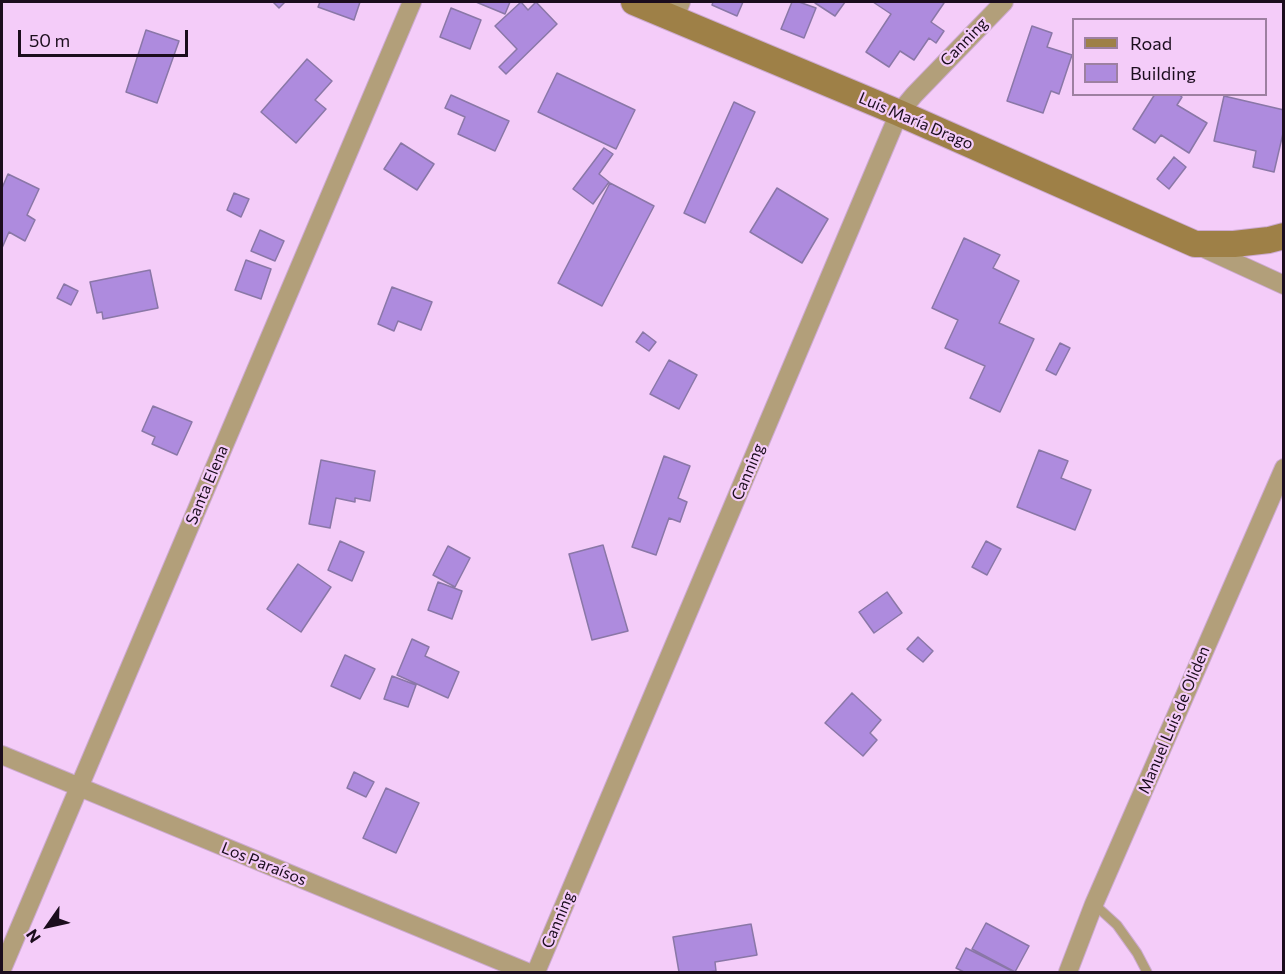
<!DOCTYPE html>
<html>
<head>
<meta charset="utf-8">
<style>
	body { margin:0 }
	#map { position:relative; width:1285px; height:974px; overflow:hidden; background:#f4ccf9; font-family:Commissioner,sans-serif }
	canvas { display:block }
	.frame { position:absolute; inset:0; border:3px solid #1b0d1d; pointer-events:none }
	.legend { position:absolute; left:1072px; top:18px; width:195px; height:78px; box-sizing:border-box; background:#f4ccf9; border:2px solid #9d80a1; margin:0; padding:8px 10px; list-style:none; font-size:18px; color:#1b0d1d }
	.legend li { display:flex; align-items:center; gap:12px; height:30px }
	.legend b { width:30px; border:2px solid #9d80a1 }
	.north { position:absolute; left:18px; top:896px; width:60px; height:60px; -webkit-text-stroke:4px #f4ccf9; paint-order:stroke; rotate:236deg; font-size:16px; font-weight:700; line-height:24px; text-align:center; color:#1b0d1d }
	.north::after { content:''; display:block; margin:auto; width:21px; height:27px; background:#1b0d1d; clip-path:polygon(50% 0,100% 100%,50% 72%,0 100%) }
	.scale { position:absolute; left:18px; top:30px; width:170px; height:27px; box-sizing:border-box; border:3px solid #1b0d1d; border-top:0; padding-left:8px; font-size:18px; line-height:21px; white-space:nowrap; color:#1b0d1d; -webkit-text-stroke:4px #f4ccf9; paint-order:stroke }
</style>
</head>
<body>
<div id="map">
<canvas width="1285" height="974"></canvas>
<div class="frame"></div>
<ul class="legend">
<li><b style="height:8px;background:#9e8047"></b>Road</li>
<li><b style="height:16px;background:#ae8bde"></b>Building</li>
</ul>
<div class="north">N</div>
<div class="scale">50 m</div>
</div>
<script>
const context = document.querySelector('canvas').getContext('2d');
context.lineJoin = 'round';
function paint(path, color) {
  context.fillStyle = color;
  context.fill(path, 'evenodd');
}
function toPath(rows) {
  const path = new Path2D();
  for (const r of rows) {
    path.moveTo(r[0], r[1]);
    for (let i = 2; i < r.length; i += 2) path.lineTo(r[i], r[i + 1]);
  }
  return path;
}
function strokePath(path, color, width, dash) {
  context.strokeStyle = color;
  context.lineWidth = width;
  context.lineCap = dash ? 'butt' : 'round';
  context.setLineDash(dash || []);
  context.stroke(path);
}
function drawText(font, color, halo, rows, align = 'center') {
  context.font = font + ' Commissioner,sans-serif';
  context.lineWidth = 4.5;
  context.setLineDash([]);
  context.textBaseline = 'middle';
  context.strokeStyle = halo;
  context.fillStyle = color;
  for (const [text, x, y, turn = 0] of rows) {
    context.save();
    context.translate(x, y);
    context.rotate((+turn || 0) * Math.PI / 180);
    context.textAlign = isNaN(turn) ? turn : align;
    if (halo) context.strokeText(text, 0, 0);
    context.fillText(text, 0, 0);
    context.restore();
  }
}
const building = toPath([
	[273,2,285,2,279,8,273,2],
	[320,2,360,2,354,20,318,7,320,2],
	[476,2,510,2,505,14,476,2],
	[521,2,528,10,536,2,557,24,506,74,499,67,517,49,495,26,521,2],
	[713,2,743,2,737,16,712,5,713,2],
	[792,2,799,2,816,8,804,38,781,29,792,2],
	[815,2,845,2,835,16,815,3,815,2],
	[873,2,942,2,944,3,931,22,944,31,936,43,929,38,914,60,900,51,889,67,866,52,891,14,873,2],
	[451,8,481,20,470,49,440,37,451,8],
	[1032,26,1052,33,1047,47,1072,55,1059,94,1051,91,1043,113,1007,101,1032,26],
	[146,30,179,41,157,103,126,92,146,30],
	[307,59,332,81,315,100,326,109,296,143,261,112,307,59],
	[557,73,635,110,616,149,538,112,557,73],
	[1155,94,1178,94,1182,97,1177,105,1207,123,1189,153,1161,135,1155,143,1133,129,1155,94],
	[451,95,509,121,495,151,458,134,465,117,445,108,451,95],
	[1224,96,1284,110,1284,129,1274,172,1253,167,1256,151,1214,141,1224,96],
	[734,102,755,112,705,223,684,213,734,102],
	[401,143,434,164,417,190,384,169,401,143],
	[604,148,613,154,599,174,609,182,593,204,573,189,604,148],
	[1174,157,1186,167,1169,189,1157,179,1174,157],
	[8,174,39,189,27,215,35,220,25,241,9,232,2,248,2,188,8,174],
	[610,183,654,206,602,306,558,283,610,183],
	[777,188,828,219,802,263,750,232,777,188],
	[234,193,249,199,241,217,227,210,234,193],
	[260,230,284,241,275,261,251,251,260,230],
	[964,238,1000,255,993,268,1019,281,999,323,1034,339,1000,412,970,398,985,366,945,348,958,320,932,308,964,238],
	[246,260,271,269,261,299,235,290,246,260],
	[150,270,158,308,103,319,102,312,97,313,90,282,150,270],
	[64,284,78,291,71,305,57,298,64,284],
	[392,287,432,302,421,330,398,321,394,331,378,324,392,287],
	[643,332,656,342,649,351,636,342,643,332],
	[1060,343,1070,348,1056,375,1046,370,1060,343],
	[669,360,697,375,679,409,650,394,669,360],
	[153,406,192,422,177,455,152,444,155,437,142,431,153,406],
	[1039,450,1068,461,1061,478,1091,490,1075,530,1017,507,1039,450],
	[664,456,690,466,678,498,687,502,680,522,669,518,656,555,632,547,664,456],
	[321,460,375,471,370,501,355,498,355,502,336,498,330,528,309,524,321,460],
	[340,541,364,552,352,581,328,570,340,541],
	[986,541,1001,549,987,575,972,567,986,541],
	[603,545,628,631,592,640,569,554,603,545],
	[448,546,470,558,455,587,433,575,448,546],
	[298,564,331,587,301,632,267,609,298,564],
	[438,582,462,591,452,619,428,610,438,582],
	[887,592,902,613,874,633,859,612,887,592],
	[918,637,933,651,923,662,907,649,918,637],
	[412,639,429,647,425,656,459,672,448,698,397,675,412,639],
	[345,655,375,669,360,699,331,686,345,655],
	[392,676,416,685,408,707,384,699,392,676],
	[852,693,881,720,870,733,877,740,863,756,825,723,852,693],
	[354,772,374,782,366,797,347,788,354,772],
	[386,788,419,803,396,853,363,838,386,788],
	[986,923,1029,946,1015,972,972,949,986,923],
	[751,924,757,955,715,962,716,971,706,972,679,972,673,937,751,924],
	[966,948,1014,972,964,972,956,968,966,948]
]);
const service = toPath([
	[1094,904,1117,925,1137,953,1147,972]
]);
const minor = toPath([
	[674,19,681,2],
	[1201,247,1284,285],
	[2,755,527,972],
	[2,969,412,2],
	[536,972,899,113,914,95,1004,2],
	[1068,972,1094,904,1284,468]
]);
const secondary = toPath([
	[634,2,899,113,1195,244,1234,244,1269,240,1284,236]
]);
const streetNames = [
	["Canning",964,42,-46],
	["Luis María Drago",916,121,23],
	["Canning",748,472,-67],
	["Santa Elena",207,485,-67],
	["Manuel Luis de Oliden",1174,720,-67],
	["Los Paraísos",264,864,22],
	["Canning",558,920,-67]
];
paint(building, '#ae8bde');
strokePath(building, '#8a77a7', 1.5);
strokePath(service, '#cdaad1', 11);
strokePath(minor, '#cdaad1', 20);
strokePath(secondary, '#cdaad1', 28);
strokePath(service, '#b29f7a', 9);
strokePath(minor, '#b29f7a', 18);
strokePath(secondary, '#9e8047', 26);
drawText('16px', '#1b0d1d', '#f4ccf9', streetNames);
</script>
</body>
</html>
